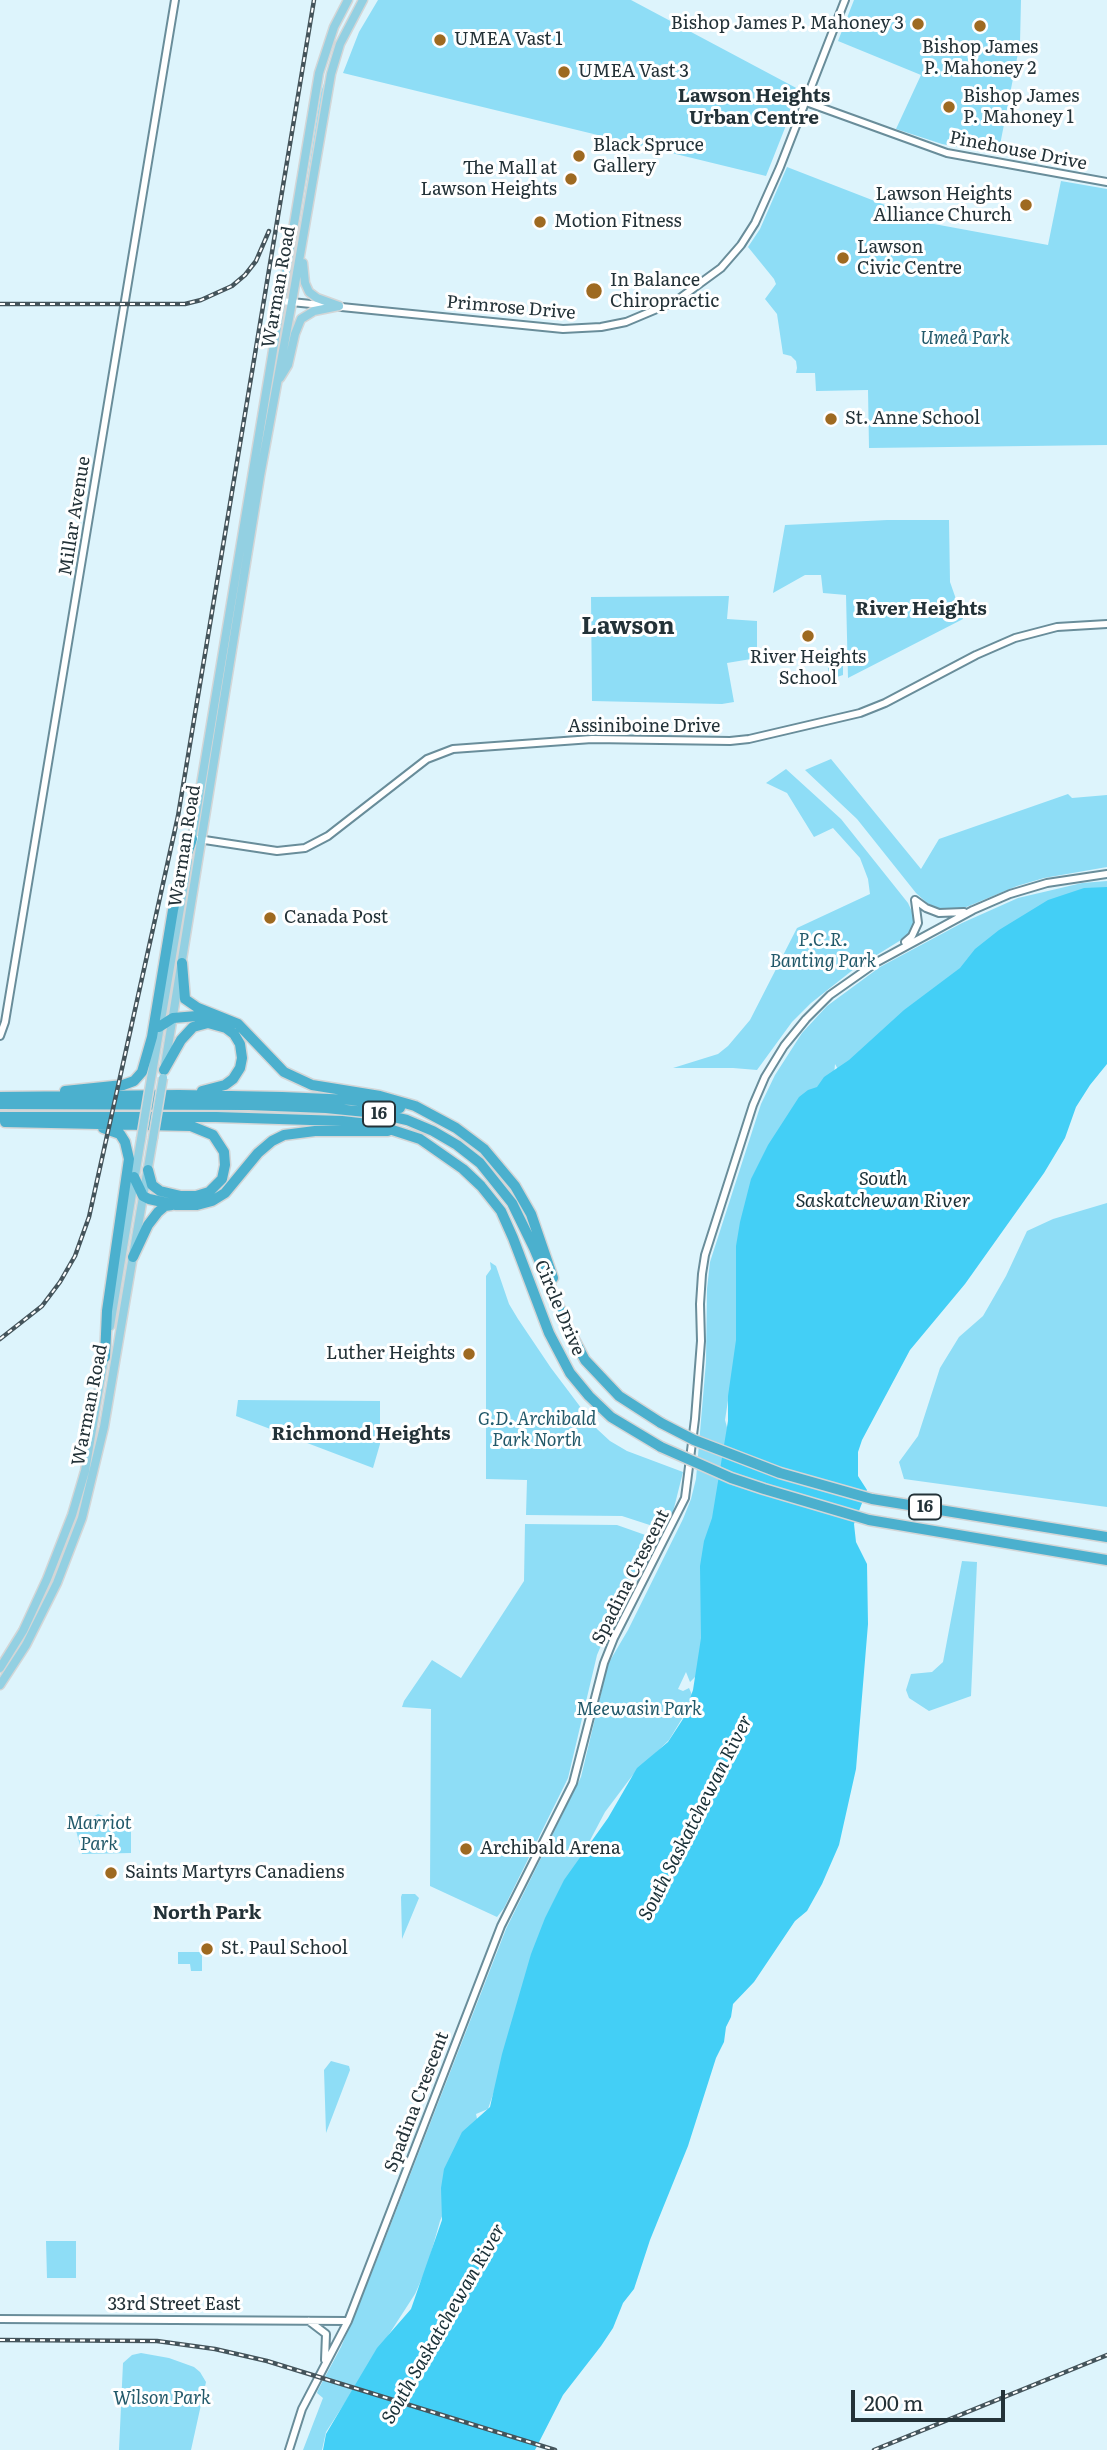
<!DOCTYPE html>
<html>
<head>
<meta charset="utf-8">
<style>
	body { margin:0 }
	#map { position:relative; width:1107px; height:2450px; overflow:hidden; background:#ddf4fc; font-family:Literata,serif }
	canvas { display:block }
	.scale { position:absolute; left:851px; top:2390px; width:154px; height:32px; box-sizing:border-box; border:4px solid #233238; border-top:0; padding-left:9px; font-size:21px; line-height:24px; white-space:nowrap; color:#233238; -webkit-text-stroke:5px #fff; paint-order:stroke }
</style>
</head>
<body>
<div id="map">
<canvas width="1107" height="2450"></canvas>
<div class="scale">200 m</div>
</div>
<script>
const context = document.querySelector('canvas').getContext('2d');
context.lineJoin = 'round';
function paint(path, color) {
  context.fillStyle = color;
  context.fill(path, 'evenodd');
}
function toPath(rows) {
  const path = new Path2D();
  for (const r of rows) {
    path.moveTo(r[0], r[1]);
    for (let i = 2; i < r.length; i += 2) path.lineTo(r[i], r[i + 1]);
  }
  return path;
}
function strokePath(path, color, width, dash) {
  context.strokeStyle = color;
  context.lineWidth = width;
  context.lineCap = dash ? 'butt' : 'round';
  context.setLineDash(dash || []);
  context.stroke(path);
}
function drawText(font, color, halo, rows, align = 'center') {
  context.font = font + ' Literata,serif';
  context.lineWidth = 6;
  context.setLineDash([]);
  context.textBaseline = 'middle';
  context.strokeStyle = halo;
  context.fillStyle = color;
  for (const [text, x, y, turn = 0] of rows) {
    context.save();
    context.translate(x, y);
    context.rotate((+turn || 0) * Math.PI / 180);
    context.textAlign = isNaN(turn) ? turn : align;
    if (halo) context.strokeText(text, 0, 0);
    context.fillText(text, 0, 0);
    context.restore();
  }
}
const green = toPath([
	[378,0,631,0,800,90,766,176,343,73,359,32],
	[854,0,1021,0,1020,43,998,155,942,144,896,129,921,75,838,41],
	[326,78,292,289,290,289,321,92],
	[787,167,934,224,1048,245,1061,181,1107,189,1107,445,869,448,868,390,818,391,816,391,815,373,796,373,797,368,796,361,791,356,783,354,777,314,765,299,776,284,774,279,748,247,760,229],
	[287,312,263,436,281,325],
	[887,520,949,520,950,582,963,619,848,678,846,595,823,593,821,575,805,575,773,593,785,525],
	[729,596,727,619,757,621,757,658,727,663,734,702,722,704,592,701,591,597],
	[828,652,836,652,837,655,843,655,843,675,837,677,837,674,828,674],
	[831,759,921,869,939,839,1068,794,1072,798,1107,795,1107,867,1044,878,1017,886,964,908,942,910,927,903,916,893,857,819,805,770],
	[786,769,841,819,908,903,914,916,913,924,910,932,901,940,854,969,811,1003,792,1022,757,1070,733,1068,673,1068,718,1054,728,1046,750,1020,797,928,870,894,868,879,860,858,833,828,814,837,787,793,766,783],
	[1107,881,1107,892,839,1071,835,1064,834,1076,739,1329,725,1420,728,1431,703,1662,696,1676,690,1682,686,1672,678,1689,683,1691,689,1688,694,1699,669,1740,632,1776,605,1812,559,1899,488,2109,476,2114,479,2128,440,2221,427,2267,415,2294,326,2432,322,2450,303,2450,323,2398,317,2393,318,2390,341,2347,380,2252,506,1929,581,1777,608,1664,628,1630,683,1519,691,1499,696,1479,706,1362,707,1289,710,1262,761,1104,775,1075,802,1033,827,1006,880,967,962,923,1018,898,1082,883],
	[1107,1203,1107,1507,904,1479,899,1462,918,1436,940,1368,959,1337,983,1316,1006,1276,1027,1231,1053,1219],
	[490,1262,496,1266,509,1304,518,1319,551,1368,597,1429,610,1441,627,1451,683,1472,673,1512,662,1529,622,1516,526,1515,527,1480,486,1479,486,1276,491,1269],
	[238,1400,380,1401,380,1444,373,1468,236,1416],
	[525,1524,617,1525,651,1537,654,1543,609,1627,597,1655,568,1778,504,1908,497,1917,430,1886,431,1709,402,1707,404,1701,432,1660,461,1678,524,1581],
	[962,1561,977,1562,971,1696,929,1711,909,1698,906,1690,911,1674,932,1672,943,1662],
	[98,1814,106,1817,131,1817,131,1853,82,1854,73,1818,91,1818],
	[402,1894,415,1894,419,1898,402,1939,401,1897],
	[178,1952,202,1952,202,1971,191,1971,190,1964,178,1964],
	[331,2061,349,2066,350,2070,326,2133,324,2070],
	[46,2241,76,2241,76,2278,47,2278],
	[141,2353,169,2358,194,2367,200,2372,206,2382,191,2450,119,2450,123,2363,132,2355]
]);
const water = toPath([
	[1107,887,1107,1064,1090,1085,1076,1107,1065,1138,1044,1173,965,1284,910,1350,862,1440,858,1452,858,1476,867,1490,854,1524,856,1542,867,1564,868,1624,856,1769,839,1845,822,1884,807,1911,795,1921,754,1982,733,2004,731,2017,726,2027,724,2042,716,2058,688,2146,650,2240,634,2289,623,2303,613,2328,601,2346,563,2395,535,2450,323,2450,326,2434,377,2348,411,2309,442,2220,441,2188,444,2169,462,2132,490,2107,502,2054,531,1954,545,1918,564,1880,608,1818,637,1768,668,1742,683,1719,693,1690,701,1638,700,1566,704,1541,712,1518,728,1421,728,1396,736,1340,736,1246,740,1222,751,1179,768,1145,799,1097,808,1090,817,1087,824,1077,849,1060,904,1010,960,968,975,949,999,930,1048,900,1084,888]
]);
const minor = toPath([
	[806,102,947,153,1107,182],
	[281,301,563,329,601,327,626,322,676,301,721,268,741,245,755,223,780,167,845,0],
	[198,839,277,851,305,848,328,836,427,759,453,749,592,739,730,741,749,739,860,713,885,703,976,655,1015,638,1057,627,1107,624],
	[915,900,926,908,939,913,964,912],
	[905,942,912,936,918,923,915,900],
	[0,1036,5,1022,175,0],
	[0,2319,348,2321],
	[309,2321,326,2334,325,2360],
	[289,2450,302,2409,348,2321,501,1926,573,1783,604,1663,614,1638,685,1498,695,1419,701,1341,700,1304,702,1274,705,1255,753,1105,765,1077,784,1046,806,1019,830,995,877,962,973,910,1010,894,1047,883,1107,874]
]);
const major = toPath([
	[303,263,305,283,309,292,317,298,339,306],
	[280,378,288,365,295,334,301,319,314,311,339,306],
	[191,845,319,73,334,27,348,0],
	[165,1065,260,476,292,302,331,74,340,44,363,0],
	[151,1079,188,861],
	[110,1326,141,1139],
	[0,1668,23,1631,47,1579,72,1515,85,1471,105,1353],
	[0,1685,26,1645,57,1583,82,1518,104,1427,153,1138]
]);
const highway = toPath([
	[182,963,185,999,198,1008,238,1024,284,1072,312,1085,380,1096,415,1106,456,1128,484,1149,515,1186,531,1214,553,1278],
	[159,1027,173,1018,209,1015],
	[164,1070,181,1040,193,1027,208,1023,226,1028,234,1034,240,1044,242,1058,240,1068,233,1079,225,1085,202,1091],
	[65,1091,123,1085,134,1081,142,1072,152,1037,173,910,182,869,192,839],
	[0,1097,179,1095,282,1097,352,1100,400,1108],
	[0,1104,249,1105,326,1108,376,1113,407,1120,433,1131,457,1145,480,1163,512,1203,534,1248,567,1326,585,1360,619,1396,661,1423],
	[0,1117,216,1117,342,1121,377,1125,420,1139,463,1169,481,1186,501,1211,513,1238,549,1333,570,1373,589,1396,611,1417,661,1447],
	[5,1122,191,1126,213,1135,224,1152,225,1165,222,1179,209,1192,196,1196,181,1196,160,1191,152,1185,148,1170],
	[103,1128,120,1134,125,1142,129,1159,107,1311,105,1357],
	[134,1177,143,1196,149,1199,176,1205,197,1205,212,1201,225,1193,258,1153,272,1141,284,1135,315,1131,388,1131],
	[133,1257,148,1225,158,1212,165,1206,172,1205],
	[872,1499,1107,1537],
	[869,1520,1107,1560]
]);
const rail = toPath([
	[0,304,185,304,201,300,232,286,245,275,256,261,269,231],
	[0,1339,42,1306,60,1282,75,1256,89,1217,178,816,314,0],
	[0,2340,157,2341,215,2349,267,2361,555,2450],
	[874,2450,1107,2355]
]);
const majorBridge = toPath([
	[153,1138,163,1078],
	[141,1139,151,1079]
]);
const highwayBridge = toPath([
	[661,1423,694,1440,780,1473,872,1499],
	[661,1447,731,1478,764,1489,869,1520]
]);
const markers = [
	[918,24,7,"#9e6a21"],
	[980,26,7,"#9e6a21"],
	[440,40,7,"#9e6a21"],
	[564,72,7,"#9e6a21"],
	[949,107,7,"#9e6a21"],
	[579,156,7,"#9e6a21"],
	[571,179,7,"#9e6a21"],
	[1026,205,7,"#9e6a21"],
	[540,222,7,"#9e6a21"],
	[843,258,7,"#9e6a21"],
	[594,291,9,"#9e6a21"],
	[831,419,7,"#9e6a21"],
	[808,636,7,"#9e6a21"],
	[270,918,7,"#9e6a21"],
	[469,1354,7,"#9e6a21"],
	[466,1849,7,"#9e6a21"],
	[111,1873,7,"#9e6a21"],
	[207,1949,7,"#9e6a21"]
];
const shields = [
	[379,1114,32],
	[925,1507,32]
];
const shieldNames = [
	["16",379,1114],
	["16",925,1507]
];
const poiNames = [
	["Bishop James P. Mahoney 3",904,24,"right"],
	["UMEA Vast 1",454,40],
	["Bishop James",980,48,"center"],
	["P. Mahoney 2",980,69,"center"],
	["UMEA Vast 3",578,72],
	["Bishop James",963,97],
	["P. Mahoney 1",963,118],
	["Black Spruce",593,146],
	["Gallery",593,167],
	["The Mall at",557,169,"right"],
	["Lawson Heights",557,190,"right"],
	["Lawson Heights",1012,195,"right"],
	["Alliance Church",1012,216,"right"],
	["Motion Fitness",554,222],
	["Lawson",857,248],
	["Civic Centre",857,269],
	["In Balance",610,281],
	["Chiropractic",610,302],
	["St. Anne School",845,419],
	["River Heights",808,658,"center"],
	["School",808,679,"center"],
	["Canada Post",284,918],
	["Luther Heights",455,1354,"right"],
	["Archibald Arena",480,1849],
	["Saints Martyrs Canadiens",125,1873],
	["St. Paul School",221,1949]
];
const streetNames = [
	["Pinehouse Drive",1018,151,11],
	["Warman Road",279,287,-80],
	["Primrose Drive",511,308,5],
	["Millar Avenue",75,516,-81],
	["Assiniboine Drive",644,727],
	["Warman Road",185,846,-81],
	["Circle Drive",559,1308,67],
	["Warman Road",90,1405,-79],
	["Spadina Crescent",631,1577,-63],
	["Spadina Crescent",417,2102,-69],
	["33rd Street East",174,2305]
];
const parkNames = [
	["Umeå Park",965,339],
	["P.C.R.",823,941],
	["Banting Park",823,962],
	["G.D. Archibald",537,1420],
	["Park North",537,1441],
	["Meewasin Park",639,1710],
	["Marriot",99,1824],
	["Park",99,1845],
	["Wilson Park",162,2399]
];
const neighbourhoodNames = [
	["Lawson Heights",754,96],
	["Urban Centre",754,118],
	["River Heights",921,609],
	["Richmond Heights",361,1434],
	["North Park",207,1913]
];
const waterNames = [
	["South",883,1179],
	["Saskatchewan River",883,1201],
	["South Saskatchewan River",696,1818,-63],
	["South Saskatchewan River",444,2324,-60]
];
const districtNames = [
	["Lawson",628,627]
];
paint(green, '#8eddf6');
paint(water, '#43cff6');
strokePath(minor, '#698d9a', 10);
strokePath(major, '#d3d6d7', 11);
strokePath(highway, '#d3d6d7', 13);
strokePath(minor, '#fff', 6);
strokePath(major, '#93d0e2', 8);
strokePath(highway, '#4bb0ce', 10);
strokePath(rail, '#44545b', 4.5);
strokePath(rail, '#fff', 2, [5]);
strokePath(majorBridge, '#d3d6d7', 11, []);
strokePath(highwayBridge, '#d3d6d7', 13, []);
strokePath(majorBridge, '#93d0e2', 8);
strokePath(highwayBridge, '#4bb0ce', 10);
for (const [x, y, r, color] of markers) {
  const dot = new Path2D();
  dot.arc(x, y, r, 0, 2 * Math.PI);
  context.fillStyle = color;
  context.fill(dot);
  strokePath(dot, '#fff', 2.5);
}
for (const [x, y, w] of shields) {
  const box = new Path2D();
  box.roundRect(x - w / 2, y - 12.5, w, 25, 5);
  context.fillStyle = '#fff';
  context.fill(box);
  strokePath(box, '#233238', 2);
}
drawText('bold 16px', '#233238', null, shieldNames);
drawText('18px', '#233238', '#fff', poiNames, 'left');
drawText('18px', '#233238', '#fff', streetNames);
drawText('italic 18px', '#22596a', '#fff', parkNames);
drawText('bold 19px', '#233238', '#fff', neighbourhoodNames);
drawText('italic 19px', '#182f36', '#fff', waterNames);
drawText('bold 24px', '#233238', '#fff', districtNames);
</script>
</body>
</html>
